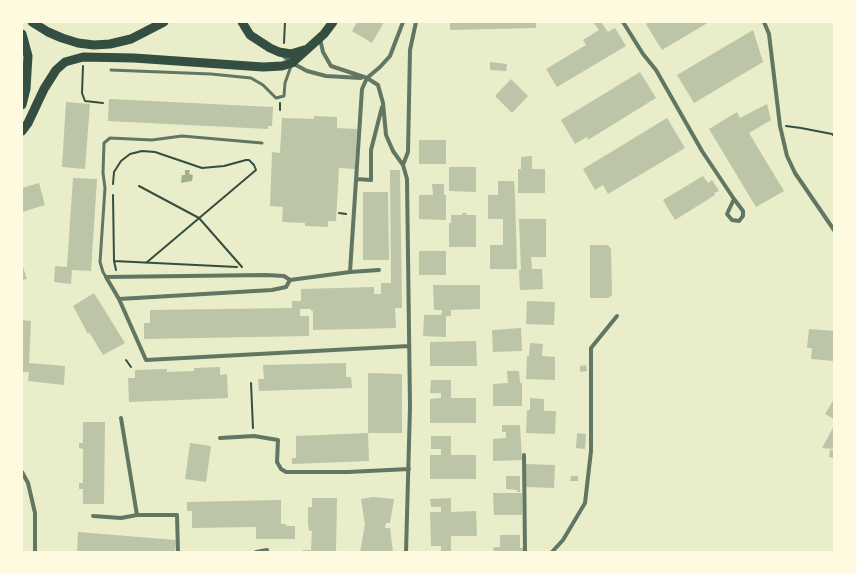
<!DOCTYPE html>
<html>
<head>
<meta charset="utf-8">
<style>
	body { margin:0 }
	#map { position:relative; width:856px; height:574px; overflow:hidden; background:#e9edc9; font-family:"Source Sans 3",sans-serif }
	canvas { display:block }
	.frame { position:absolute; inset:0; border:23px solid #fefae0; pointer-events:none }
</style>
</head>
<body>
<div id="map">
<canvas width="856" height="574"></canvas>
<div class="frame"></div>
</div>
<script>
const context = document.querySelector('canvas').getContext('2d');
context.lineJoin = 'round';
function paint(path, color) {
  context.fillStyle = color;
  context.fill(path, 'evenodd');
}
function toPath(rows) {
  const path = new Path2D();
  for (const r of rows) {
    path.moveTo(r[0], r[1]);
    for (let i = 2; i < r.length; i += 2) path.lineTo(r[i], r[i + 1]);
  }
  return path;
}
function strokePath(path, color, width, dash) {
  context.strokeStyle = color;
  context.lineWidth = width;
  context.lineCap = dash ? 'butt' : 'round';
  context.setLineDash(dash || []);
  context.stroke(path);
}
const water = toPath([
	[185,170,190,170,189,174,193,175,192,181,181,183,182,175,185,175]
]);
const building = toPath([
	[357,22,384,22,372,43,352,31],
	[450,22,536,22,536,28,450,30],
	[593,22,601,22,608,32,615,28,626,46,557,87,546,69,586,45,583,40,599,30],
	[649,22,709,22,662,50,646,24],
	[753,30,763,62,694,103,677,75],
	[490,62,507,64,506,71,490,70],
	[640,72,656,98,588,140,587,137,575,144,561,120],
	[511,79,528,96,512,113,495,96],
	[109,99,273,107,272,126,268,126,268,129,108,121],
	[66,102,90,104,85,169,62,167],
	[767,104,771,120,749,133,784,191,756,207,709,129,737,112,740,118],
	[314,116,337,117,337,128,357,129,355,169,339,168,336,221,328,221,328,227,305,226,305,223,282,222,283,207,270,206,272,152,280,153,282,118,314,119],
	[667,118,685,148,608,194,603,185,595,190,583,169],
	[419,140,446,140,446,164,419,164],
	[532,156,532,169,545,169,545,193,518,193,518,169,521,169,521,157],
	[449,167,476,167,476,192,449,191],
	[390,170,400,170,402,308,395,308,396,328,313,330,313,311,311,311,311,309,300,309,300,316,309,316,309,336,144,339,144,323,150,323,150,310,292,308,292,301,301,301,301,289,374,287,374,294,381,294,381,283,391,283],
	[703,176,708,183,712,180,719,191,714,193,715,195,675,220,663,200],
	[73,178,97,179,91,271,72,270,71,284,54,282,55,266,67,267],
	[498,181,514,181,515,195,517,269,490,269,490,245,503,245,503,219,488,219,488,195,498,195],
	[39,183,45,205,22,212,22,188],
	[432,184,444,184,444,195,446,195,446,220,419,219,419,195,433,195],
	[363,192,388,192,389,260,363,260],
	[462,213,467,213,466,215,476,215,476,247,449,247,449,223,451,223,451,215,462,215],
	[519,219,546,219,546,257,531,257,532,269,542,269,543,289,520,290,519,270,521,270],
	[590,245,608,245,611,249,612,295,608,298,590,298],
	[419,251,446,251,446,275,419,275],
	[22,264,27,279,22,280],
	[433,285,480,285,480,309,451,310,451,316,446,316,446,337,423,336,424,315,441,315,442,310,434,310],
	[94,293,125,343,103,355,89,332,88,334,73,306],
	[527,301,555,302,554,325,526,324],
	[22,320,31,321,29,363,65,366,64,385,28,381,29,372,22,372],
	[521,328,522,351,493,352,492,330],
	[809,329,834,331,834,361,811,359,812,348,807,348],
	[476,341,477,366,430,366,430,342],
	[530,343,543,344,542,356,555,357,555,380,526,379,527,356,529,356],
	[346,363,346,377,351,377,352,388,259,391,258,379,264,379,263,365],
	[586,365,587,371,580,372,580,366],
	[220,367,220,375,227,374,228,398,129,402,128,378,135,378,135,370,167,369,167,372,194,371,194,368],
	[507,371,519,371,520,383,522,383,522,406,493,406,493,384,508,383],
	[368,373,402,374,402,433,368,433],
	[431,380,451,380,451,398,476,398,476,423,430,423,430,399,441,398,441,393,430,393],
	[530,398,544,399,544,411,556,411,555,434,526,433,527,410,530,410],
	[834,399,834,419,825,414],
	[83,422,105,422,104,504,83,504,83,489,79,489,79,483,83,483,83,449,79,448,79,443,83,443],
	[502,425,520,425,522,460,493,461,493,439,506,438,506,432,502,432],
	[834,426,834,447,832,449,822,448],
	[368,433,369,461,292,464,292,458,296,458,296,436],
	[577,433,586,434,585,449,576,448],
	[431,436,451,436,451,455,476,455,476,479,430,479,430,455,441,455,441,449,431,449],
	[190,443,211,446,206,482,185,479],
	[830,450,834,450,834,458,829,457],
	[526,464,555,465,554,488,526,487],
	[506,476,520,476,520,492,517,492,517,490,506,489],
	[571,476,578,476,578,481,570,481],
	[493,493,522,493,522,515,494,515],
	[373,497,394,499,390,523,386,523,385,528,390,528,393,552,360,552,365,525,361,499],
	[312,498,337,498,336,552,303,552,303,550,311,550,312,531,309,531,308,522,308,507,312,507],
	[451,498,451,512,476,511,477,536,451,536,451,552,441,552,441,546,431,546,430,512,441,512,441,507,431,507,430,499],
	[281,500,281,524,286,524,286,526,295,526,295,539,256,539,256,527,192,528,192,511,187,511,187,502],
	[78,532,176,540,175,552,77,552],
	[500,535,520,535,520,548,523,548,523,552,493,552,494,547,500,547]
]);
const path = toPath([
	[284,43,285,22],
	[83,66,82,93,85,101,103,103],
	[280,110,280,103],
	[786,126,801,128,832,134,834,136],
	[113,184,114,172,121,161,130,154,142,151,155,152,202,168,224,166,246,160,249,160,254,165,256,170,146,263],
	[139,186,199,218,242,267],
	[113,195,114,261,237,267],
	[339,213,346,214],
	[114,261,116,270],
	[126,360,131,367],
	[251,383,253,428]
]);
const service = toPath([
	[111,70,211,74,251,78,263,85,276,98,284,96,285,83,291,66],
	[106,277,103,272,100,262,105,188,103,173,104,143,110,138,152,140,182,136,262,143]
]);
const minor = toPath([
	[403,22,390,56,380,67,367,78,362,89,350,272,290,280,284,276,266,275,106,277,119,299,146,360,409,346],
	[623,22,643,54,656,70,702,151,734,199,727,214,732,220,739,221,743,216,743,211,734,199],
	[764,22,769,34,780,126,787,156,795,173,834,230],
	[320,39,323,52,331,66,367,78,378,85,383,103,386,135,393,151,403,165,407,179,410,407,406,552],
	[281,54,292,63,307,71,326,76,361,78],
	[403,165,408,152,410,50,416,22],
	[356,179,371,180,371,150,382,107],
	[350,272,379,270],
	[119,299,272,290,286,287,290,280],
	[121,418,137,515],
	[220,438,254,436,278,440,277,462,281,469,286,472,348,472,409,469],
	[524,455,525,552],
	[22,472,28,483,35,513,35,552],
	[93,516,121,518,137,515,177,515,178,552],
	[256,552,267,550],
	[552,552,563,540,585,503,591,451,591,348,617,316]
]);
const primary = toPath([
	[32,22,48,32,62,38,78,43,94,45,110,44,131,39,164,22],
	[242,22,250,35,270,48,279,52,291,54,304,50],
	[22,34,28,56,26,89,22,105],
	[22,131,28,123,44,89,56,70,65,62,83,57,134,58,263,67,282,66,292,63,324,34,333,22]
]);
paint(water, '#a3b18a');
paint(building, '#bcc5a7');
strokePath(path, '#344e41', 2);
strokePath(service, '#617663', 3);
strokePath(minor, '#617663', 4);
strokePath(primary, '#344e41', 9);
</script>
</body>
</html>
